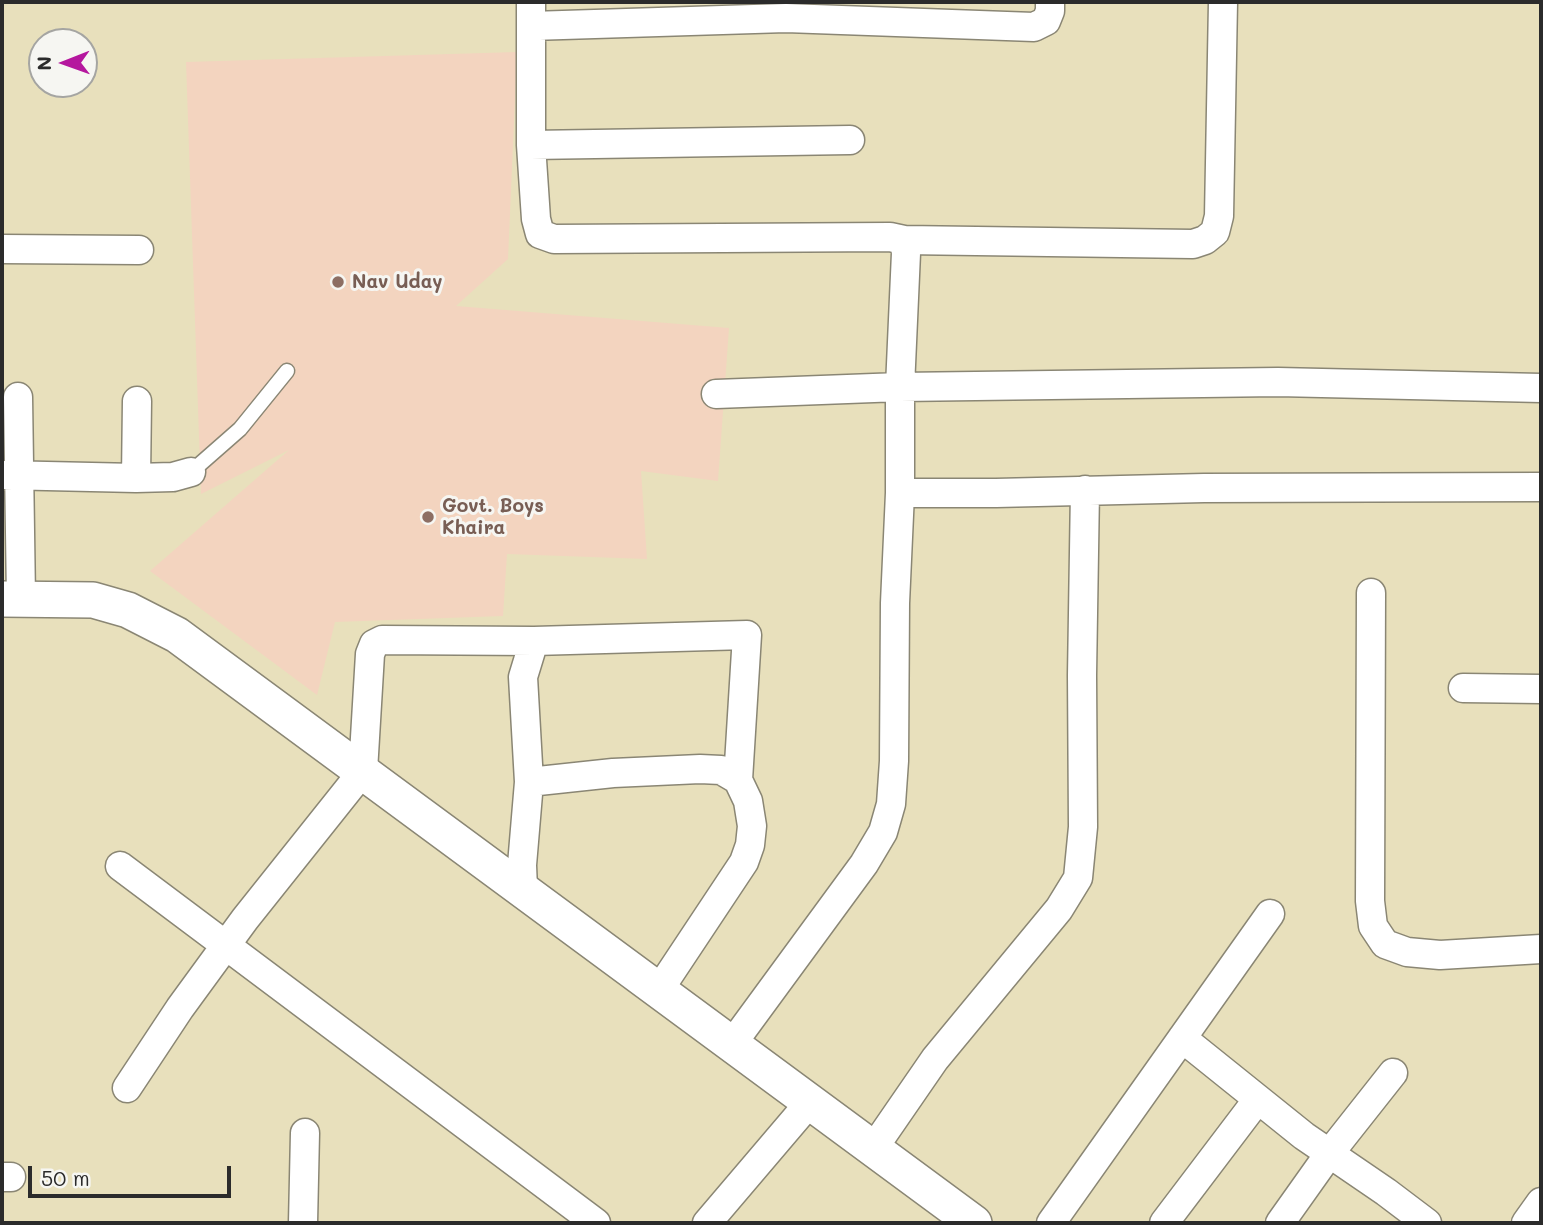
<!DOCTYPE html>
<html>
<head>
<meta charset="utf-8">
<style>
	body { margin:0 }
	#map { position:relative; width:1543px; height:1225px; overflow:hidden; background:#e8e0bc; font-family:Mali,sans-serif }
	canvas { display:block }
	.frame { position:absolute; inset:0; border:4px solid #2b2b2b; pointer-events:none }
	.north { position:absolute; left:28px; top:28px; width:70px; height:70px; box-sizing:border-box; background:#f6f6f2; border:2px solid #a5a5a2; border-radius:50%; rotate:269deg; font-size:19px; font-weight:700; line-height:28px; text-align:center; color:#2b2b2b }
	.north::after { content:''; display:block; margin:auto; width:24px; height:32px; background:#b5179e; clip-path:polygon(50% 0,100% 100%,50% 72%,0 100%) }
	.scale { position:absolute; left:28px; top:1166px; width:203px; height:32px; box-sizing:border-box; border:4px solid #2b2b2b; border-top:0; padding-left:9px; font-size:21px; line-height:24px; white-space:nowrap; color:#2b2b2b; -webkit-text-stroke:5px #f6f6f2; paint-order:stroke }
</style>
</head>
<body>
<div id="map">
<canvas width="1543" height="1225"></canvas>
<div class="frame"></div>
<div class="north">N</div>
<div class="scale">50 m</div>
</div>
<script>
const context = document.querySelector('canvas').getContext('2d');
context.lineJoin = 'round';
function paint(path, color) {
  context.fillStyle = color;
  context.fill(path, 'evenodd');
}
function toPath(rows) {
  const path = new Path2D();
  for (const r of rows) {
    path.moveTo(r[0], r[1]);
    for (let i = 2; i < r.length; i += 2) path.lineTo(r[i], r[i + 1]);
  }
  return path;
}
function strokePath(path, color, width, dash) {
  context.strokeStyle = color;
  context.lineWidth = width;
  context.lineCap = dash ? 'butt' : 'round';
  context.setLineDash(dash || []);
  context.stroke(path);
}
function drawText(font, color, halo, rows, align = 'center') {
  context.font = font + ' Mali,sans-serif';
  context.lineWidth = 6;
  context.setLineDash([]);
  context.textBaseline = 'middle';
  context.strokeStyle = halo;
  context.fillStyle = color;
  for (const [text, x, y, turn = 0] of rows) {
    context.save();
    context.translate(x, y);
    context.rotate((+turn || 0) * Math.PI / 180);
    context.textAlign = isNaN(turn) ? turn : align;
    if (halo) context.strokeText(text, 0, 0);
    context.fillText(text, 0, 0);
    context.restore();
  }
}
const built = toPath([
	[517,52,508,259,456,306,729,328,718,481,641,471,647,559,507,554,503,616,335,622,317,695,150,571,289,450,201,494,186,62]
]);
const service = toPath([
	[191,472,240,429,287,371]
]);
const minor = toPath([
	[531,2,531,145,536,219,540,234,554,239,890,237,904,240,906,253,900,387,900,493,895,603,894,761,891,804,883,832,864,864,732,1044],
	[531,26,786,18,1034,27,1046,21,1050,11,1050,2],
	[531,145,850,140],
	[904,240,1193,244,1205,240,1215,232,1219,216,1223,2],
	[2,249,139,250],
	[716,394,900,387,1278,382,1541,388],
	[18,397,21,599],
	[2,475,136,478,173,477,191,472],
	[136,478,137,401],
	[900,493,996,493,1204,488,1541,487],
	[1371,593,1370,901,1373,926,1385,944,1407,952,1440,955,1541,949],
	[1463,688,1541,689],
	[529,782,613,773,700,769,721,770,738,780,748,801,752,826,750,845,744,862,659,990],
	[120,866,596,1223],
	[523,889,522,865,529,782,523,677,534,641],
	[1182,1038,1304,1136,1386,1192,1427,1223],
	[127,1088,180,1008,245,919,363,771,370,654,374,644,382,640,534,641,747,635,738,780],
	[873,1149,935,1059,1059,909,1078,878,1083,827,1082,675,1085,490],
	[2,1177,11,1177],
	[303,1223,305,1133],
	[707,1223,810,1102],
	[1051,1223,1270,914],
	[1164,1223,1258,1099],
	[1280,1223,1329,1154,1393,1073],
	[1526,1223,1541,1202]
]);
const tertiary = toPath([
	[2,599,93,600,128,610,177,635,974,1223]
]);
const markers = [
	[338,282,7,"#8d6e63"],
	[428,517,7,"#8d6e63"]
];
const educationNames = [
	["Nav Uday",352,282],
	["Govt. Boys",442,506],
	["Khaira",442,528]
];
paint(built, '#f3d4bf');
strokePath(service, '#8a8674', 17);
strokePath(minor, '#8a8674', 31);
strokePath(tertiary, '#8a8674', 38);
strokePath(service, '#fff', 14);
strokePath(minor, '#fff', 28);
strokePath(tertiary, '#fff', 35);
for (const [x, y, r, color] of markers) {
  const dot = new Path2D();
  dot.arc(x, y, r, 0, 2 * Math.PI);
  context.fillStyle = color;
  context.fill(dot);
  strokePath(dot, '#f6f6f2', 2.5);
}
drawText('bold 19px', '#785e54', '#f6f6f2', educationNames, 'left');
</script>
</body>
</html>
